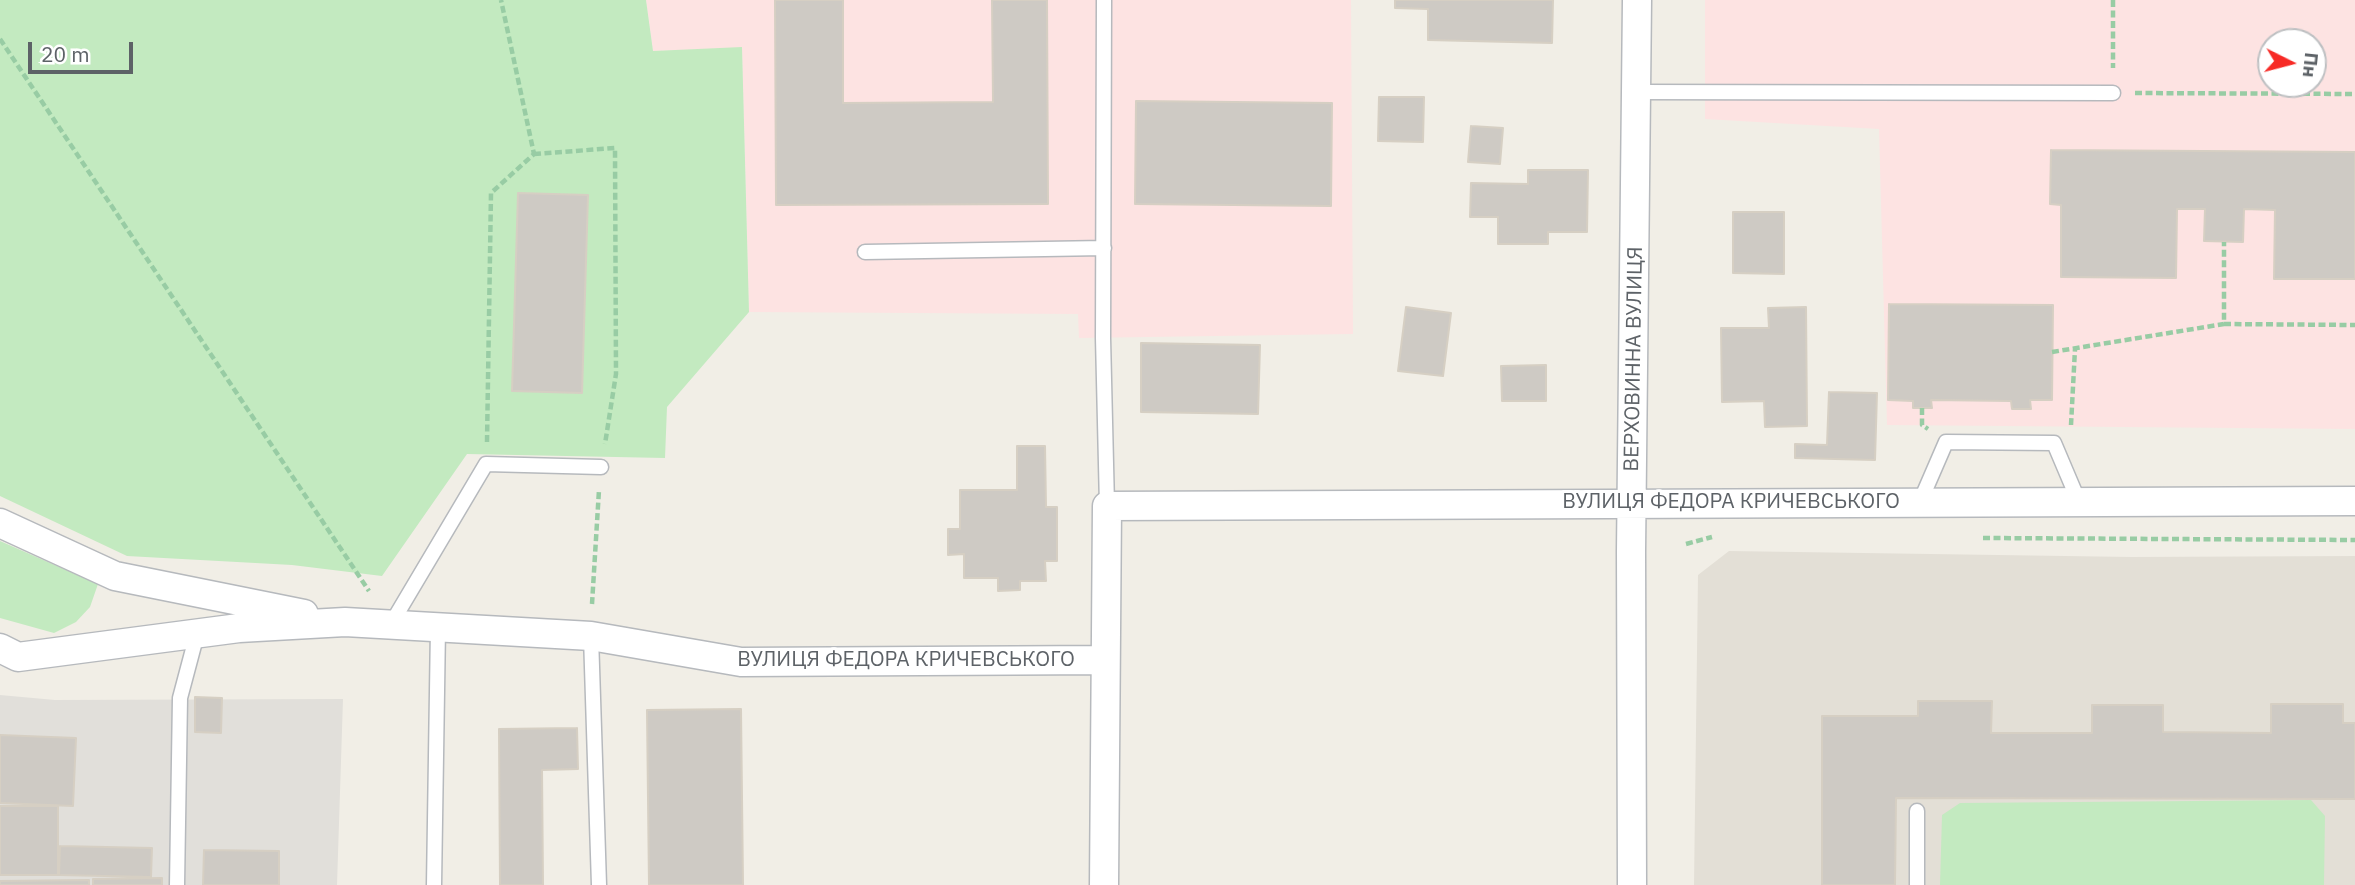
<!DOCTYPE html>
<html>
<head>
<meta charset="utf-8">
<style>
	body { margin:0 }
	#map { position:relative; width:2355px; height:885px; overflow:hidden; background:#f1eee6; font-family:"IBM Plex Sans",sans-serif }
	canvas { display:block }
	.north { position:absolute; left:2257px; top:28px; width:70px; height:70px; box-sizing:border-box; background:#fff; border:2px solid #bec0c2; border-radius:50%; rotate:96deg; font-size:19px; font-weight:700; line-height:28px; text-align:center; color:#5d6267 }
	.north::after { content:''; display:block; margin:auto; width:24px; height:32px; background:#f72a25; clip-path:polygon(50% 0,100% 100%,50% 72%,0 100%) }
	.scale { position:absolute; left:28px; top:42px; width:105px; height:32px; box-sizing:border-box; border:4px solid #5d6267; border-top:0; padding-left:9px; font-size:21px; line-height:24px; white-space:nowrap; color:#5d6267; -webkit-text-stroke:5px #fff; paint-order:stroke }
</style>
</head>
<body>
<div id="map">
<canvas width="2355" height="885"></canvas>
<div class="north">Пн</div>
<div class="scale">20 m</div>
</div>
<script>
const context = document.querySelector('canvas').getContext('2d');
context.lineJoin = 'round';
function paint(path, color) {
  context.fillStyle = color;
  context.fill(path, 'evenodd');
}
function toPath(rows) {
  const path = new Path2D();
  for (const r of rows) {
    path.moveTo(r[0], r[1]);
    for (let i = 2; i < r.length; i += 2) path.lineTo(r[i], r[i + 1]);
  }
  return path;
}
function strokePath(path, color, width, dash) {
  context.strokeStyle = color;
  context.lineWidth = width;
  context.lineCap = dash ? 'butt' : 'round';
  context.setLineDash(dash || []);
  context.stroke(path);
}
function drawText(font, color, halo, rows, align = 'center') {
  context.font = font + ' "IBM Plex Sans",sans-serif';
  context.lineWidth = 6;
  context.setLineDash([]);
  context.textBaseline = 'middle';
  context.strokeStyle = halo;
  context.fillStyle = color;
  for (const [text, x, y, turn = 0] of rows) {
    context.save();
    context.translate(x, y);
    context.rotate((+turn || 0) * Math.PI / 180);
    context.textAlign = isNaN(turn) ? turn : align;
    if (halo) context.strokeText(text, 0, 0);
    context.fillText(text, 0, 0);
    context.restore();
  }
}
const industrial = toPath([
	[0,695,55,700,343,699,337,885,0,885]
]);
const education = toPath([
	[1729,551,2132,557,2355,556,2355,885,1694,885,1698,575]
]);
const medical = toPath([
	[646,0,1351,0,1353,334,1079,338,1078,314,749,312,742,48,653,51],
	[1705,0,2355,0,2355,429,1887,425,1879,129,1705,119],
	[2271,42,2313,42,2313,84,2271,84]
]);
const green = toPath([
	[0,0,646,0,653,51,742,47,749,312,667,407,665,458,467,454,382,576,292,565,127,556,0,496],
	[0,541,98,584,90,607,76,622,54,633,0,618],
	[2311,800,2325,816,2324,885,1940,885,1942,815,1960,803]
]);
const building = toPath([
	[775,0,843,0,843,103,993,102,992,0,1047,0,1048,204,776,205,775,0],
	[1395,0,1553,0,1552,43,1428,40,1428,9,1395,8,1395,0],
	[1379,97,1424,97,1423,142,1378,141,1379,97],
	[1136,101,1332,103,1331,206,1135,204,1136,101],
	[1471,126,1503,128,1500,164,1468,162,1471,126],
	[2051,150,2355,152,2355,279,2274,279,2275,210,2244,209,2243,242,2204,241,2205,209,2177,209,2176,278,2061,277,2061,205,2050,204,2051,150],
	[1528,170,1588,170,1587,232,1548,232,1548,244,1498,244,1498,217,1470,217,1471,183,1528,184,1528,170],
	[518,193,588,195,582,393,512,391,518,193],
	[1733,212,1784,212,1784,274,1733,273,1733,212],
	[1889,304,2053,305,2052,400,2030,400,2031,409,2012,409,2011,401,1931,400,1932,408,1913,408,1913,401,1888,400,1889,304],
	[1406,307,1451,313,1443,376,1398,371,1406,307],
	[1806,307,1807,426,1765,427,1764,401,1722,402,1721,328,1769,328,1768,308,1806,307],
	[1141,343,1260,345,1258,414,1141,412,1141,343],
	[1546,365,1546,401,1502,401,1501,366,1546,365],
	[1829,392,1877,393,1875,460,1795,458,1795,444,1827,445,1829,392],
	[1017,446,1045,446,1046,507,1057,507,1057,561,1045,561,1046,581,1020,581,1020,590,998,591,998,578,964,578,964,554,948,555,948,529,960,529,960,490,1017,490,1017,446],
	[195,697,222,698,221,733,195,732,195,697],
	[1918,701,1992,701,1991,733,2092,733,2092,705,2163,705,2163,732,2271,733,2271,704,2343,704,2343,723,2355,723,2355,799,1896,798,1895,885,1822,885,1822,716,1918,716,1918,701],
	[741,709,743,885,649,885,647,710,741,709],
	[577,728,578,769,542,770,543,885,500,885,499,729,577,728],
	[0,735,76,738,73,806,0,803,0,735],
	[0,806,58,806,58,875,0,875,0,806],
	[60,846,152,848,151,877,59,875,60,846],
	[204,850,279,851,279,885,203,885,204,850],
	[162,878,162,885,93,885,93,879,162,878],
	[89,880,89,885,0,885,0,881,89,880]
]);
const path = toPath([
	[2113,0,2113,68],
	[0,39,369,591],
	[2135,93,2355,94],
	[534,154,615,148,616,374,605,444],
	[2224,324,2355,325],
	[2052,352,2224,324,2224,242],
	[1922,408,1922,425,1928,429],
	[2071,425,2075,349],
	[487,442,491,193,534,154,501,0],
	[1983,538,2355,540],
	[1686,544,1712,537],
	[592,604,599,490]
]);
const lane = toPath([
	[1104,0,1103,338,1107,506],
	[1637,92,2113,93],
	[865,252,1104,248],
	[1920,502,1946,442,2054,443,2079,502],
	[391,624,486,464,601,467],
	[591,636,599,885],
	[177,885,180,698,197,634],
	[434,885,438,627],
	[1917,885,1917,811]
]);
const street = toPath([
	[0,523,115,576,304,614],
	[0,648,18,657,239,628,345,622,591,636,741,662,1105,660],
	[1104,885,1107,506,2355,501],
	[1632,885,1631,551,1637,0]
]);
const streetNames = [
	["ВЕРХОВИННА ВУЛИЦЯ",1634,359,-89],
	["ВУЛИЦЯ ФЕДОРА КРИЧЕВСЬКОГО",1731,502],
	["ВУЛИЦЯ ФЕДОРА КРИЧЕВСЬКОГО",906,660]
];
paint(industrial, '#e1dfda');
paint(education, '#e3dfd6');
paint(medical, '#fde3e2');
paint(green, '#c3eac0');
paint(building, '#cecac4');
strokePath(building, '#d6cfc3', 2);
strokePath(lane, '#b6b9bd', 17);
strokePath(street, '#b6b9bd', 31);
strokePath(path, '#98cca4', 4.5, [7, 3.5]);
strokePath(lane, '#fff', 14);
strokePath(street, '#fff', 28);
drawText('21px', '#5d6267', '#fff', streetNames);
</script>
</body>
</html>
